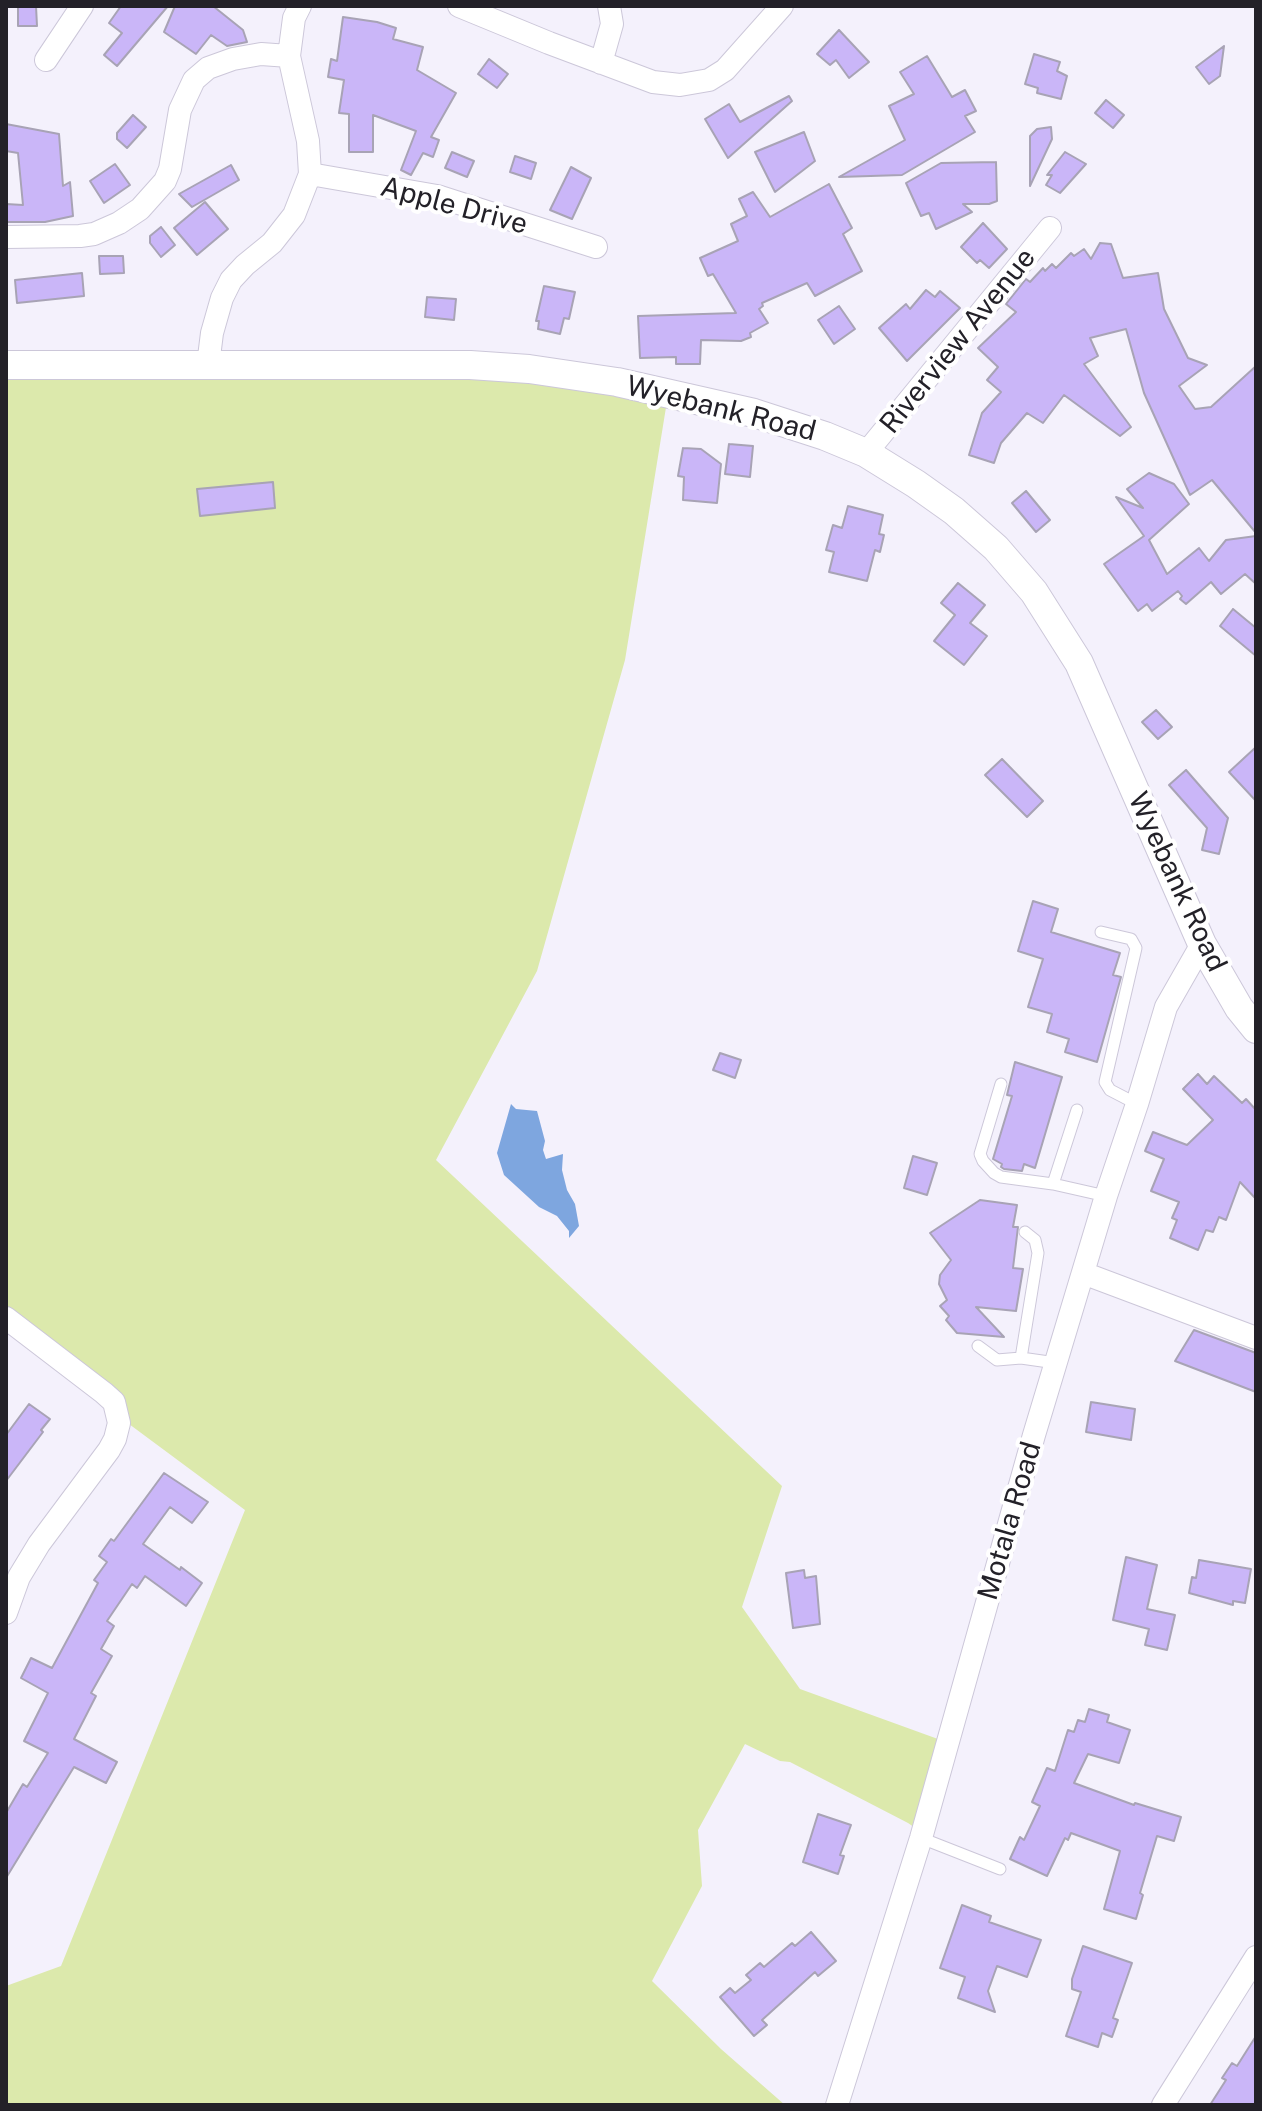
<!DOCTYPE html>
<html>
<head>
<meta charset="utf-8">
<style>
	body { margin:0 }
	#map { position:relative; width:1262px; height:2111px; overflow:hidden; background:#f4f1fc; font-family:"Public Sans",sans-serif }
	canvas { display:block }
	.frame { position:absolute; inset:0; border:8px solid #232128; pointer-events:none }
</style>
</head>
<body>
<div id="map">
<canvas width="1262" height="2111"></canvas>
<div class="frame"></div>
</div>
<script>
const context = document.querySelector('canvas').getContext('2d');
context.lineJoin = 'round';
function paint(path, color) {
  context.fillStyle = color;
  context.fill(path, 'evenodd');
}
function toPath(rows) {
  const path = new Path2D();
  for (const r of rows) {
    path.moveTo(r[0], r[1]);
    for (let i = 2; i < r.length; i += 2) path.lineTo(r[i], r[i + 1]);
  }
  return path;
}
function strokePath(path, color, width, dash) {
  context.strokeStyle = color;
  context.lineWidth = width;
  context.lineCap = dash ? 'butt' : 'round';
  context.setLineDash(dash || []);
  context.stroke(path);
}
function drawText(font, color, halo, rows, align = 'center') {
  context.font = font + ' "Public Sans",sans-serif';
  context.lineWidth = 8;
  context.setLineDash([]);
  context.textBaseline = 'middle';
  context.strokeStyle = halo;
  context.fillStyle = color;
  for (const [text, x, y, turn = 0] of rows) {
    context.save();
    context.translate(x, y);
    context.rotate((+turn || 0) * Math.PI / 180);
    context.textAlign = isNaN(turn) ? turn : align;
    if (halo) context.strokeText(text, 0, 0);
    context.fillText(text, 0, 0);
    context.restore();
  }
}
const green = toPath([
	[6,367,472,367,668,395,625,660,537,971,436,1160,782,1486,742,1607,800,1689,949,1743,924,1834,908,1823,790,1762,780,1761,745,1744,698,1830,702,1886,652,1981,721,2049,785,2105,6,2105,6,1986,61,1966,245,1510,129,1424,6,1311]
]);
const water = toPath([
	[511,1104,516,1109,537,1111,545,1141,543,1150,546,1159,563,1154,562,1170,567,1190,575,1204,579,1226,569,1238,569,1231,557,1216,539,1207,504,1175,497,1153]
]);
const building = toPath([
	[18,6,36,6,37,26,18,26,18,6],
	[121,6,168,6,117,66,104,55,122,33,109,23,121,6],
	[175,6,213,6,243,30,247,42,227,46,211,35,196,54,164,32,175,6],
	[343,17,377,22,396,28,393,39,423,47,417,70,456,93,431,137,439,140,433,157,423,153,411,175,401,170,416,131,373,115,373,152,349,152,349,114,339,113,344,80,328,77,331,59,337,61,343,17],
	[839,30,869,62,849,78,836,60,830,65,817,54,839,30],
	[1224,46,1220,76,1209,84,1196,67,1224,46],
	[1034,54,1060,62,1057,71,1067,76,1061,99,1037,93,1038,88,1025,84,1034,54],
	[927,56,952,97,965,90,976,111,965,116,975,132,902,175,839,177,905,140,889,106,914,94,900,72,927,56],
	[489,59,508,74,497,88,478,74,489,59],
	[789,96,792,101,728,158,705,119,729,104,740,122,789,96],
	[1106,100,1124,115,1113,128,1095,113,1106,100],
	[133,115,146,127,127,148,117,139,117,133,133,115],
	[6,124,59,134,63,186,70,182,73,216,45,222,6,222,6,204,23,205,18,153,6,151,6,124],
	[1051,127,1052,139,1030,186,1030,136,1037,129,1051,127],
	[804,132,815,161,775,192,755,152,804,132],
	[452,152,474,161,467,177,445,168,452,152],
	[1065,152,1086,164,1060,193,1046,185,1052,175,1047,175,1065,152],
	[515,156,536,163,531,179,510,172,515,156],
	[996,162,997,201,989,204,963,204,972,212,936,229,929,213,921,216,906,183,941,163,996,162],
	[115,164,130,185,104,203,90,181,115,164],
	[231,165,239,180,192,207,179,194,231,165],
	[571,167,591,178,572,219,550,210,571,167],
	[829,184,852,228,843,234,862,271,815,296,807,283,762,303,763,306,759,309,768,323,750,333,751,337,741,341,701,340,700,364,676,364,676,357,640,358,638,316,736,313,713,274,708,276,700,258,738,241,731,224,747,216,739,199,753,192,770,217,829,184],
	[205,202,228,229,197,255,174,228,205,202],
	[983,223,1007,249,989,268,980,260,977,263,961,247,983,223],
	[161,227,175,245,161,257,150,243,150,236,161,227],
	[1100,243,1111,244,1123,278,1158,273,1164,309,1188,358,1207,365,1179,386,1195,409,1211,407,1256,366,1256,533,1212,480,1190,495,1144,393,1126,329,1090,338,1098,356,1084,364,1131,427,1120,436,1064,395,1043,423,1027,413,1001,443,994,463,969,455,982,413,1001,392,987,380,998,367,978,348,1016,312,1006,304,1026,279,1030,282,1043,268,1045,271,1052,264,1056,268,1071,253,1074,256,1084,249,1091,259,1100,243],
	[99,256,123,256,124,273,100,274,99,256],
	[82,273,84,296,17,303,15,280,82,273],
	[544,286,575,292,569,319,564,318,560,334,538,329,539,321,536,321,544,286],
	[926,290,935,297,940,291,960,308,907,361,879,328,906,304,910,309,926,290],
	[427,297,456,299,454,320,425,317,427,297],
	[839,306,855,329,834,344,818,320,839,306],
	[729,444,753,446,750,477,725,474,729,444],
	[683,448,701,449,721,464,717,503,683,500,684,477,678,476,683,448],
	[1149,473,1174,484,1189,504,1149,540,1167,574,1199,548,1209,561,1226,540,1256,536,1256,584,1245,574,1221,594,1211,582,1186,604,1180,599,1182,596,1178,591,1152,611,1147,604,1138,611,1104,564,1144,536,1116,497,1143,508,1127,489,1149,473],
	[273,482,275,508,200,516,197,489,273,482],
	[1026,491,1050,520,1036,532,1012,503,1026,491],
	[848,506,883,515,879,534,884,535,880,552,875,550,867,581,829,572,834,552,826,550,833,525,842,528,848,506],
	[958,583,985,605,970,623,987,636,964,665,934,641,955,615,941,603,958,583],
	[1233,609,1256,628,1256,656,1220,626,1233,609],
	[1156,710,1172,727,1158,739,1142,722,1156,710],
	[1256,747,1256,801,1229,772,1256,747],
	[1002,759,1043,801,1027,817,985,775,1002,759],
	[1186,770,1228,818,1219,854,1202,850,1207,828,1169,785,1186,770],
	[1033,901,1058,909,1051,932,1120,953,1113,975,1121,977,1097,1062,1065,1052,1069,1039,1047,1032,1052,1014,1028,1007,1043,959,1018,951,1033,901],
	[720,1053,741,1060,735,1078,713,1070,720,1053],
	[1015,1062,1062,1077,1035,1168,1024,1164,1022,1171,1004,1169,1001,1167,1002,1164,993,1159,1012,1096,1007,1095,1015,1062],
	[1198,1074,1207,1084,1214,1076,1242,1103,1246,1099,1256,1110,1256,1199,1240,1182,1226,1220,1219,1217,1213,1232,1206,1230,1198,1250,1170,1238,1177,1220,1172,1218,1179,1202,1151,1191,1164,1159,1145,1151,1153,1132,1187,1145,1213,1120,1183,1089,1198,1074],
	[913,1156,937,1163,927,1195,904,1188,913,1156],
	[980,1200,1017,1205,1013,1227,1018,1227,1013,1268,1023,1269,1016,1311,976,1307,1004,1337,957,1333,946,1320,949,1316,940,1306,947,1300,939,1284,940,1275,951,1260,930,1233,980,1200],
	[1194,1330,1256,1353,1256,1392,1175,1361,1194,1330],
	[1091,1402,1135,1409,1131,1440,1086,1432,1091,1402],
	[29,1404,50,1419,41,1430,43,1432,6,1481,6,1435,29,1404],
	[164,1473,208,1502,192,1523,170,1507,143,1544,180,1570,181,1567,202,1583,186,1606,145,1576,137,1588,132,1584,107,1621,114,1626,101,1649,112,1656,91,1693,96,1696,74,1739,117,1762,106,1783,74,1767,6,1878,6,1813,23,1784,27,1787,48,1753,24,1741,48,1693,21,1678,31,1658,52,1668,98,1583,94,1580,107,1562,99,1556,111,1539,114,1541,164,1473],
	[1126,1557,1157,1565,1147,1609,1175,1615,1167,1650,1145,1645,1149,1629,1113,1620,1126,1557],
	[1199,1560,1251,1569,1245,1603,1233,1601,1233,1605,1189,1593,1192,1577,1196,1578,1199,1560],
	[804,1570,805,1578,816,1576,820,1624,793,1628,786,1573,804,1570],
	[1089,1709,1109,1715,1107,1722,1130,1730,1119,1763,1088,1754,1074,1783,1134,1805,1135,1803,1181,1817,1174,1841,1157,1836,1140,1893,1143,1895,1136,1919,1104,1909,1120,1851,1071,1833,1068,1840,1065,1838,1047,1876,1010,1859,1020,1837,1024,1840,1040,1806,1032,1802,1047,1768,1055,1771,1068,1730,1074,1732,1078,1720,1085,1722,1089,1709],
	[818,1814,851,1825,840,1855,844,1856,838,1874,803,1862,818,1814],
	[962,1905,991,1916,989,1922,1041,1940,1027,1977,997,1966,988,1991,995,2012,958,1998,965,1977,940,1968,962,1905],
	[811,1932,836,1961,818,1976,815,1972,762,2020,767,2025,754,2036,720,1997,730,1988,735,1993,751,1980,746,1975,760,1963,764,1967,792,1943,795,1946,811,1932],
	[1083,1946,1132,1963,1113,2018,1118,2020,1112,2037,1102,2033,1098,2047,1066,2036,1081,1992,1072,1989,1072,1979,1083,1946],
	[1256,2036,1256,2105,1210,2105,1226,2080,1222,2078,1232,2063,1237,2066,1256,2036]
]);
const service = toPath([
	[1101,932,1131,939,1136,948,1105,1082,1110,1090,1137,1104],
	[1001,1084,980,1154,983,1161,994,1173,1001,1177,1053,1184],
	[1077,1110,1053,1184,1106,1196],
	[1025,1232,1035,1240,1038,1253,1021,1358,1056,1363],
	[978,1346,997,1360,1021,1358],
	[921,1838,1000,1869]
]);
const minor = toPath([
	[459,6,549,43,653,82,680,85,709,80,725,70,782,6],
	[46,60,82,6],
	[601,63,612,24,609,6],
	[310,174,437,196,596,247],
	[6,237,80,236,94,234,119,223,140,209,165,181,170,169,180,110,194,80,208,68,233,59,261,54,289,56],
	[208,365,212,333,222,298,231,280,245,265,272,243,294,215,310,174,308,141,289,56,294,18,300,6],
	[866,453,1050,228],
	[1083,1273,1256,1338],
	[6,1318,104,1393,114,1402,119,1423,115,1439,109,1450,39,1544,19,1577,6,1613],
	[837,2105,921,1838,1034,1435,1106,1196,1137,1104,1166,1007,1202,944],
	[1163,2105,1256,1957]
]);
const tertiary = toPath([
	[6,365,470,365,529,369,617,382,754,413,825,436,866,453,916,484,954,511,996,548,1034,592,1079,663,1202,944,1239,1008,1256,1029]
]);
const streetNames = [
	["Apple Drive",454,206,15],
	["Riverview Avenue",958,341,-51],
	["Wyebank Road",721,409,14],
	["Wyebank Road",1177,882,65],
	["Motala Road",1010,1521,-74]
];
paint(green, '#dce9ac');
paint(water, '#7ea6df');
paint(building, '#cab6f8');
strokePath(building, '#a8a3b5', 2);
strokePath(service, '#ccc7d9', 13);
strokePath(minor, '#ccc7d9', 24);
strokePath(tertiary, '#ccc7d9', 30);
strokePath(service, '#fff', 11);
strokePath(minor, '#fff', 22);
strokePath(tertiary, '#fff', 28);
drawText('28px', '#232128', '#fff', streetNames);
</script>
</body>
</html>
